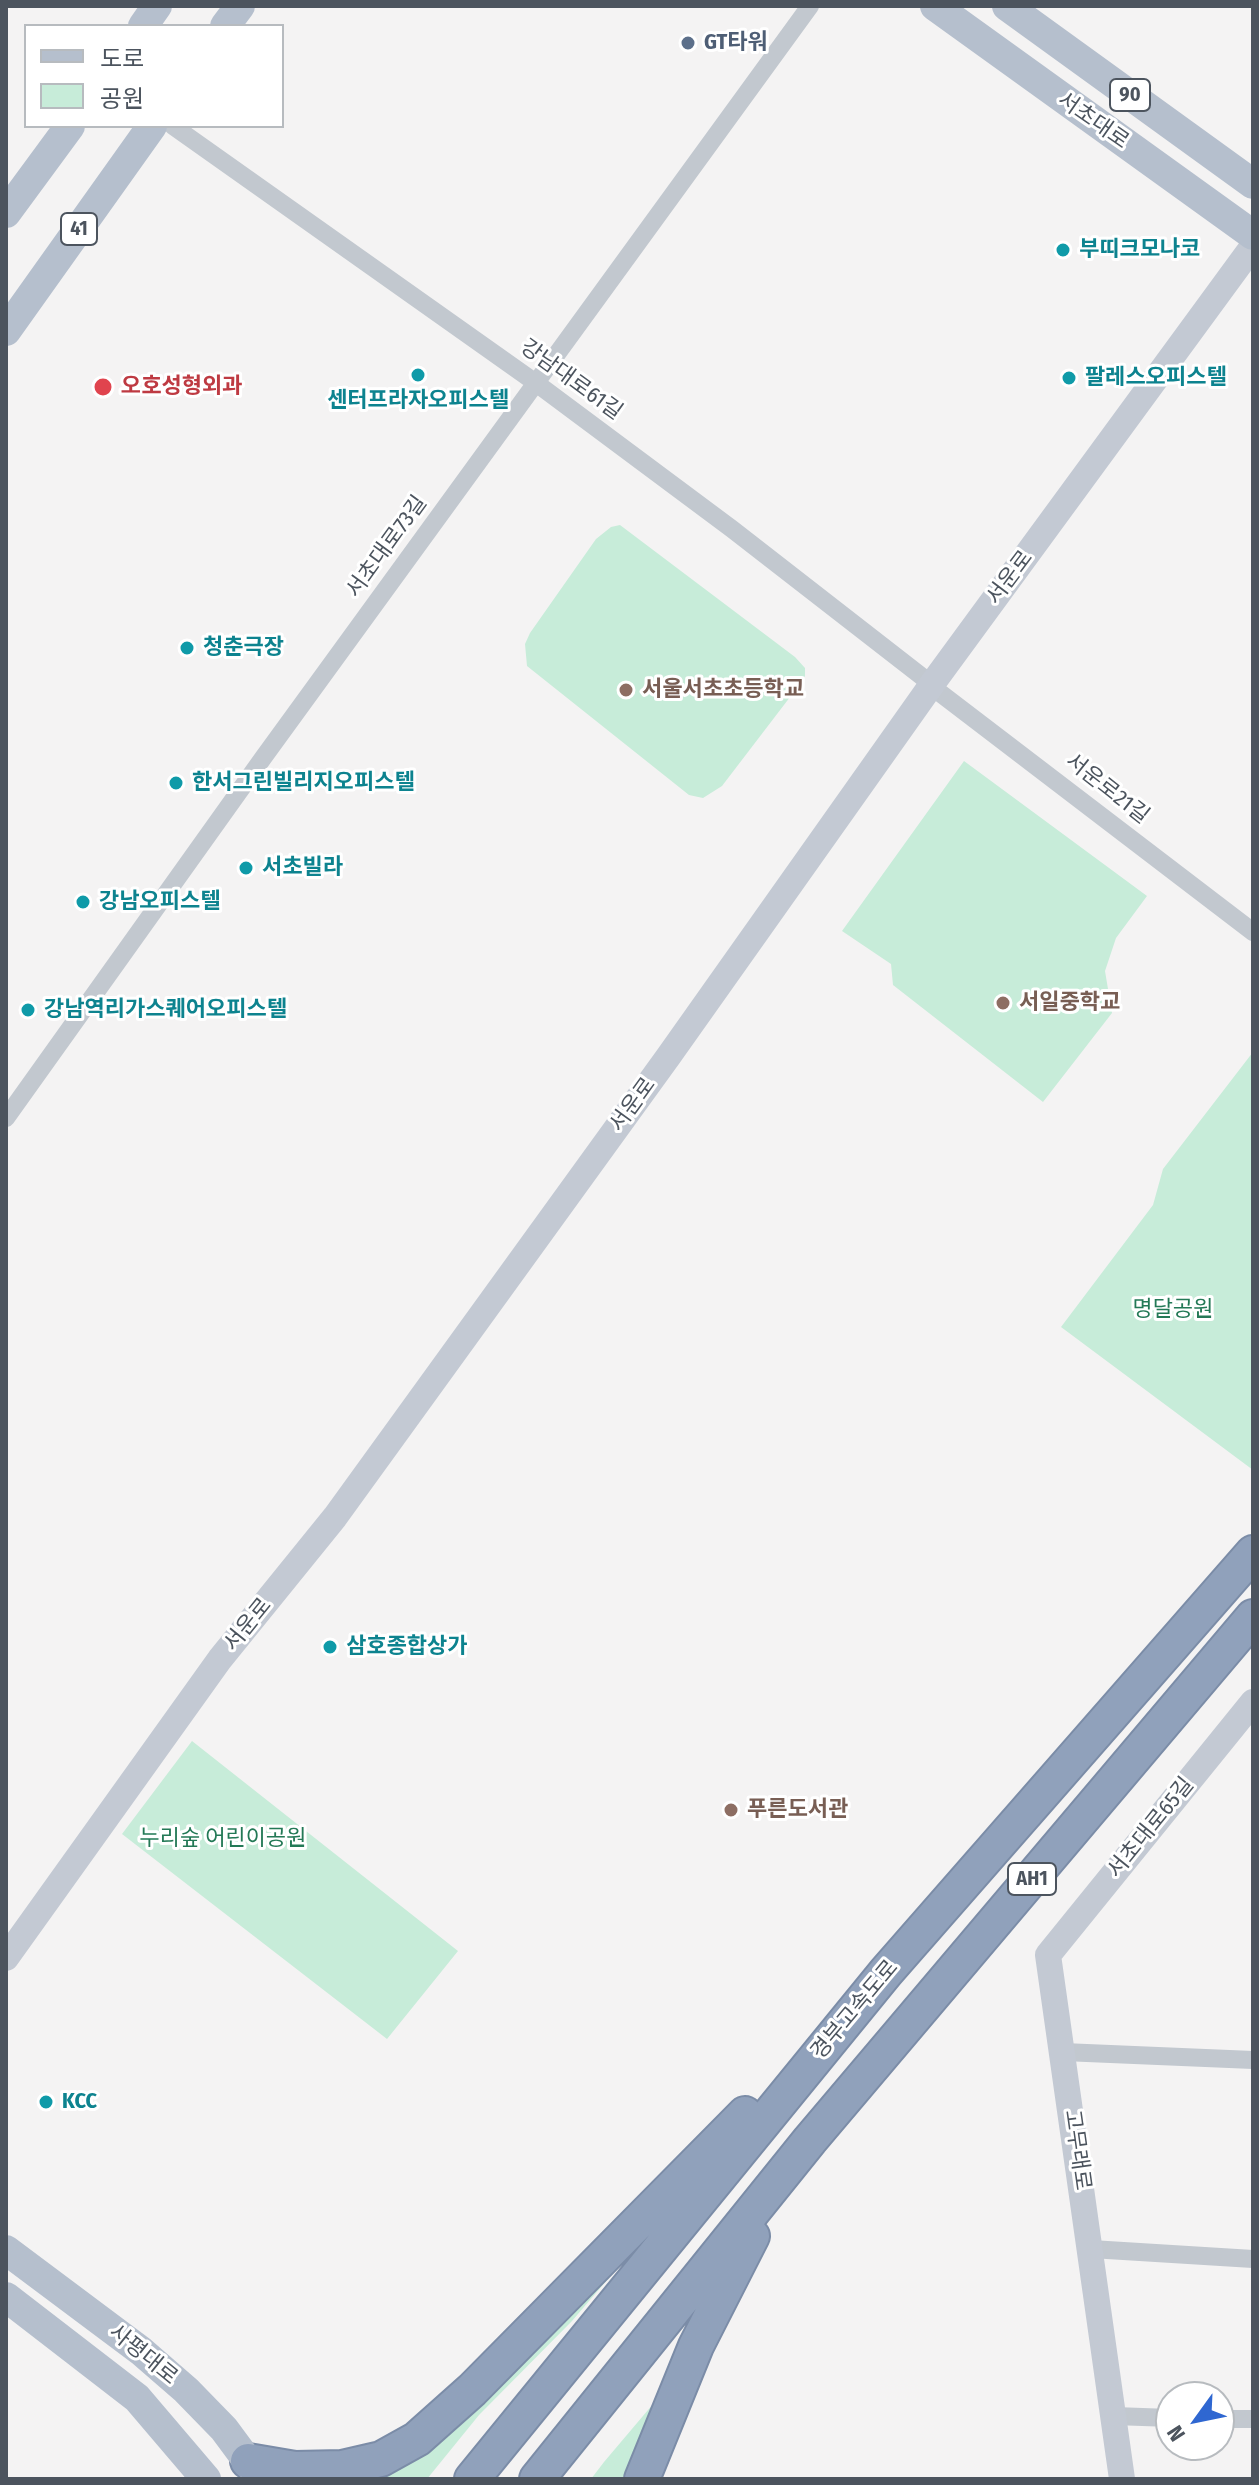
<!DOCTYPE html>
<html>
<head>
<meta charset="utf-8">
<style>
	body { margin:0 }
	#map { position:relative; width:1259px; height:2485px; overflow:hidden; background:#f4f3f3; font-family:"Fira Sans Condensed","Noto Sans KR",sans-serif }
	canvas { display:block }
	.frame { position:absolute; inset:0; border:8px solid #4c545e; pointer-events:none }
	.legend { position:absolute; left:24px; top:24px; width:260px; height:104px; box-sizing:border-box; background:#fff; border:2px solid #b7bbbf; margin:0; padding:10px 14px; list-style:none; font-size:24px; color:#4c545e }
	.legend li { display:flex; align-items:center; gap:16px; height:40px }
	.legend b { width:40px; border:2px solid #b7bbbf }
	.north { position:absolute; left:1155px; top:2381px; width:80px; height:80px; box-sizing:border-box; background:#fff; border:2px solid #b7bbbf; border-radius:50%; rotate:237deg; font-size:22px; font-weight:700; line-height:32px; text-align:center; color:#4c545e }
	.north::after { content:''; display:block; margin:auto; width:28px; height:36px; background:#2f67d1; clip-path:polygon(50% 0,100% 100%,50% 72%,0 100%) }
</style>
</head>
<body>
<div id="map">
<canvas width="1259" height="2485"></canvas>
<div class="frame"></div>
<ul class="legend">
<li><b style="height:10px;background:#b5bfcd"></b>도로</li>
<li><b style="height:22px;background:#c7ecd9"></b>공원</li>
</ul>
<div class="north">N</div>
</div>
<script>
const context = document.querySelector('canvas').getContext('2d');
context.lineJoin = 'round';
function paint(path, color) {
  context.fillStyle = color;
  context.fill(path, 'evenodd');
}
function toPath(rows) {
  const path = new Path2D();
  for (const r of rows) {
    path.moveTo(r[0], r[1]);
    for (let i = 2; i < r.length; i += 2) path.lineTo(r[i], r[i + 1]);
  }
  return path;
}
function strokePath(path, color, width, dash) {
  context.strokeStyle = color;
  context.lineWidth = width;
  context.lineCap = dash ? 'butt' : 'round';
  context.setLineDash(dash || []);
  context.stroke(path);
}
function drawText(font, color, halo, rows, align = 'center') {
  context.font = font + ' "Fira Sans Condensed","Noto Sans KR",sans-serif';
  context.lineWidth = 6;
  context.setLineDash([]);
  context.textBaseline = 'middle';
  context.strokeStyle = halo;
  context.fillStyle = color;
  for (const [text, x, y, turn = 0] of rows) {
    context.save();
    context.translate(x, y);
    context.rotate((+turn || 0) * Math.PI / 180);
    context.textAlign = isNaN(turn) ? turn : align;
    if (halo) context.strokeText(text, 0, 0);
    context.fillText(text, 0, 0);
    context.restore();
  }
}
const green = toPath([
	[620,525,795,657,805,668,805,676,800,684,722,786,703,798,689,795,527,666,525,644,530,633,596,539,611,527],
	[964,761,1147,896,1116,938,1105,971,1112,1013,1043,1102,893,985,891,964,842,931],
	[1253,1052,1253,1470,1061,1327,1153,1205,1163,1169],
	[192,1741,458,1951,387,2039,122,1834],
	[631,2252,572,2321,479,2415,427,2479,373,2479,396,2470],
	[681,2371,636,2479,591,2479,604,2462]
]);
const street = toPath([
	[173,126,536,383,732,529,925,679,931,686,1253,932],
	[6,1118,263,758,810,6],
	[1063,2052,1253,2060],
	[1091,2249,1253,2259],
	[1114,2416,1171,2418],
	[1219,2419,1253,2419]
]);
const secondary = toPath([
	[6,1958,220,1659,335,1517,668,1057,935,680,1253,246],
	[1122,2479,1048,1955,1253,1702]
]);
const primary = toPath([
	[935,6,1253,235],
	[1007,6,1253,184],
	[143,26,157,6],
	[225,26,240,6],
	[6,213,70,126],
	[6,331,152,126],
	[6,2250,141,2351,186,2390,224,2429,261,2479],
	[6,2297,137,2398,206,2479]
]);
const highway = toPath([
	[248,2461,295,2469,342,2468,381,2459,417,2439,472,2390,745,2114],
	[472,2479,886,1972,1253,1553],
	[537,2479,810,2140,1253,1617],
	[642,2479,696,2346,752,2236]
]);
const markers = [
	[688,43,8,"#5c6f8a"],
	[1063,250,8,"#0f9aa8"],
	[418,375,8,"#0f9aa8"],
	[1069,378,8,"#0f9aa8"],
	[103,387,10,"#e0444e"],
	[187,648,8,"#0f9aa8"],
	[626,690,8,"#8d6e63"],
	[176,783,8,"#0f9aa8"],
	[246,868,8,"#0f9aa8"],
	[83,902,8,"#0f9aa8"],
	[1003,1003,8,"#8d6e63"],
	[28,1010,8,"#0f9aa8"],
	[330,1647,8,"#0f9aa8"],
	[731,1810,8,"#8d6e63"],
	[46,2102,8,"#0f9aa8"]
];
const shields = [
	[1130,95,40],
	[79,229,36],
	[1032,1879,48]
];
const shieldNames = [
	["90",1130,95],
	["41",79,229],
	["AH1",1032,1879]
];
const serviceNames = [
	["GT타워",704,43]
];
const streetNames = [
	["서초대로",1093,121,35],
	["강남대로61길",571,380,36],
	["서초대로73길",387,547,-54],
	["서운로",1010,578,-53],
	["서운로21길",1107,789,38],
	["서운로",633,1105,-54],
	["서운로",248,1625,-51],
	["서초대로65길",1151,1828,-51],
	["경부고속도로",855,2010,-50],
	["고무래로",1077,2150,82],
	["사평대로",143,2355,39]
];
const cultureNames = [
	["부띠크모나코",1079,250],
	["팔레스오피스텔",1085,378],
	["센터프라자오피스텔",418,401,"center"],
	["청춘극장",203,648],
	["한서그린빌리지오피스텔",192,783],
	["서초빌라",262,868],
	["강남오피스텔",99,902],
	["강남역리가스퀘어오피스텔",44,1010],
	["삼호종합상가",346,1647],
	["KCC",62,2102]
];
const healthNames = [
	["오호성형외과",121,387]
];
const educationNames = [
	["서울서초초등학교",642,690],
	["서일중학교",1019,1003],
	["푸른도서관",747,1810]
];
const parkNames = [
	["명달공원",1173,1310],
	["누리숲 어린이공원",223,1839]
];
paint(green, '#c7ecd9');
strokePath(highway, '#7b8ca7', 38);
strokePath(street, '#c2c8cf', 18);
strokePath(secondary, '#c3c9d3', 26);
strokePath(primary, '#b5bfcd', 30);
strokePath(highway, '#90a1bb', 34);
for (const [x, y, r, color] of markers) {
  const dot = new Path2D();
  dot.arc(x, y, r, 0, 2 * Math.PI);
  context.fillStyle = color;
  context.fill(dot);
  strokePath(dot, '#fff', 3);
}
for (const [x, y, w] of shields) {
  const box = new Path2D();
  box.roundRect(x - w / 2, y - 16, w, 32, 6);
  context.fillStyle = '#fff';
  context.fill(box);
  strokePath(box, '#4c545e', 2);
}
drawText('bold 20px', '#4c545e', null, shieldNames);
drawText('bold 22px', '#4e5e75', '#fff', serviceNames, 'left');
drawText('22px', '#4c545e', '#fff', streetNames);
drawText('bold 22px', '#0d838f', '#fff', cultureNames, 'left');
drawText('bold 22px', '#be3a42', '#fff', healthNames, 'left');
drawText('bold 22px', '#785e54', '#fff', educationNames, 'left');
drawText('22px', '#237956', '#fff', parkNames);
</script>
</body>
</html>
